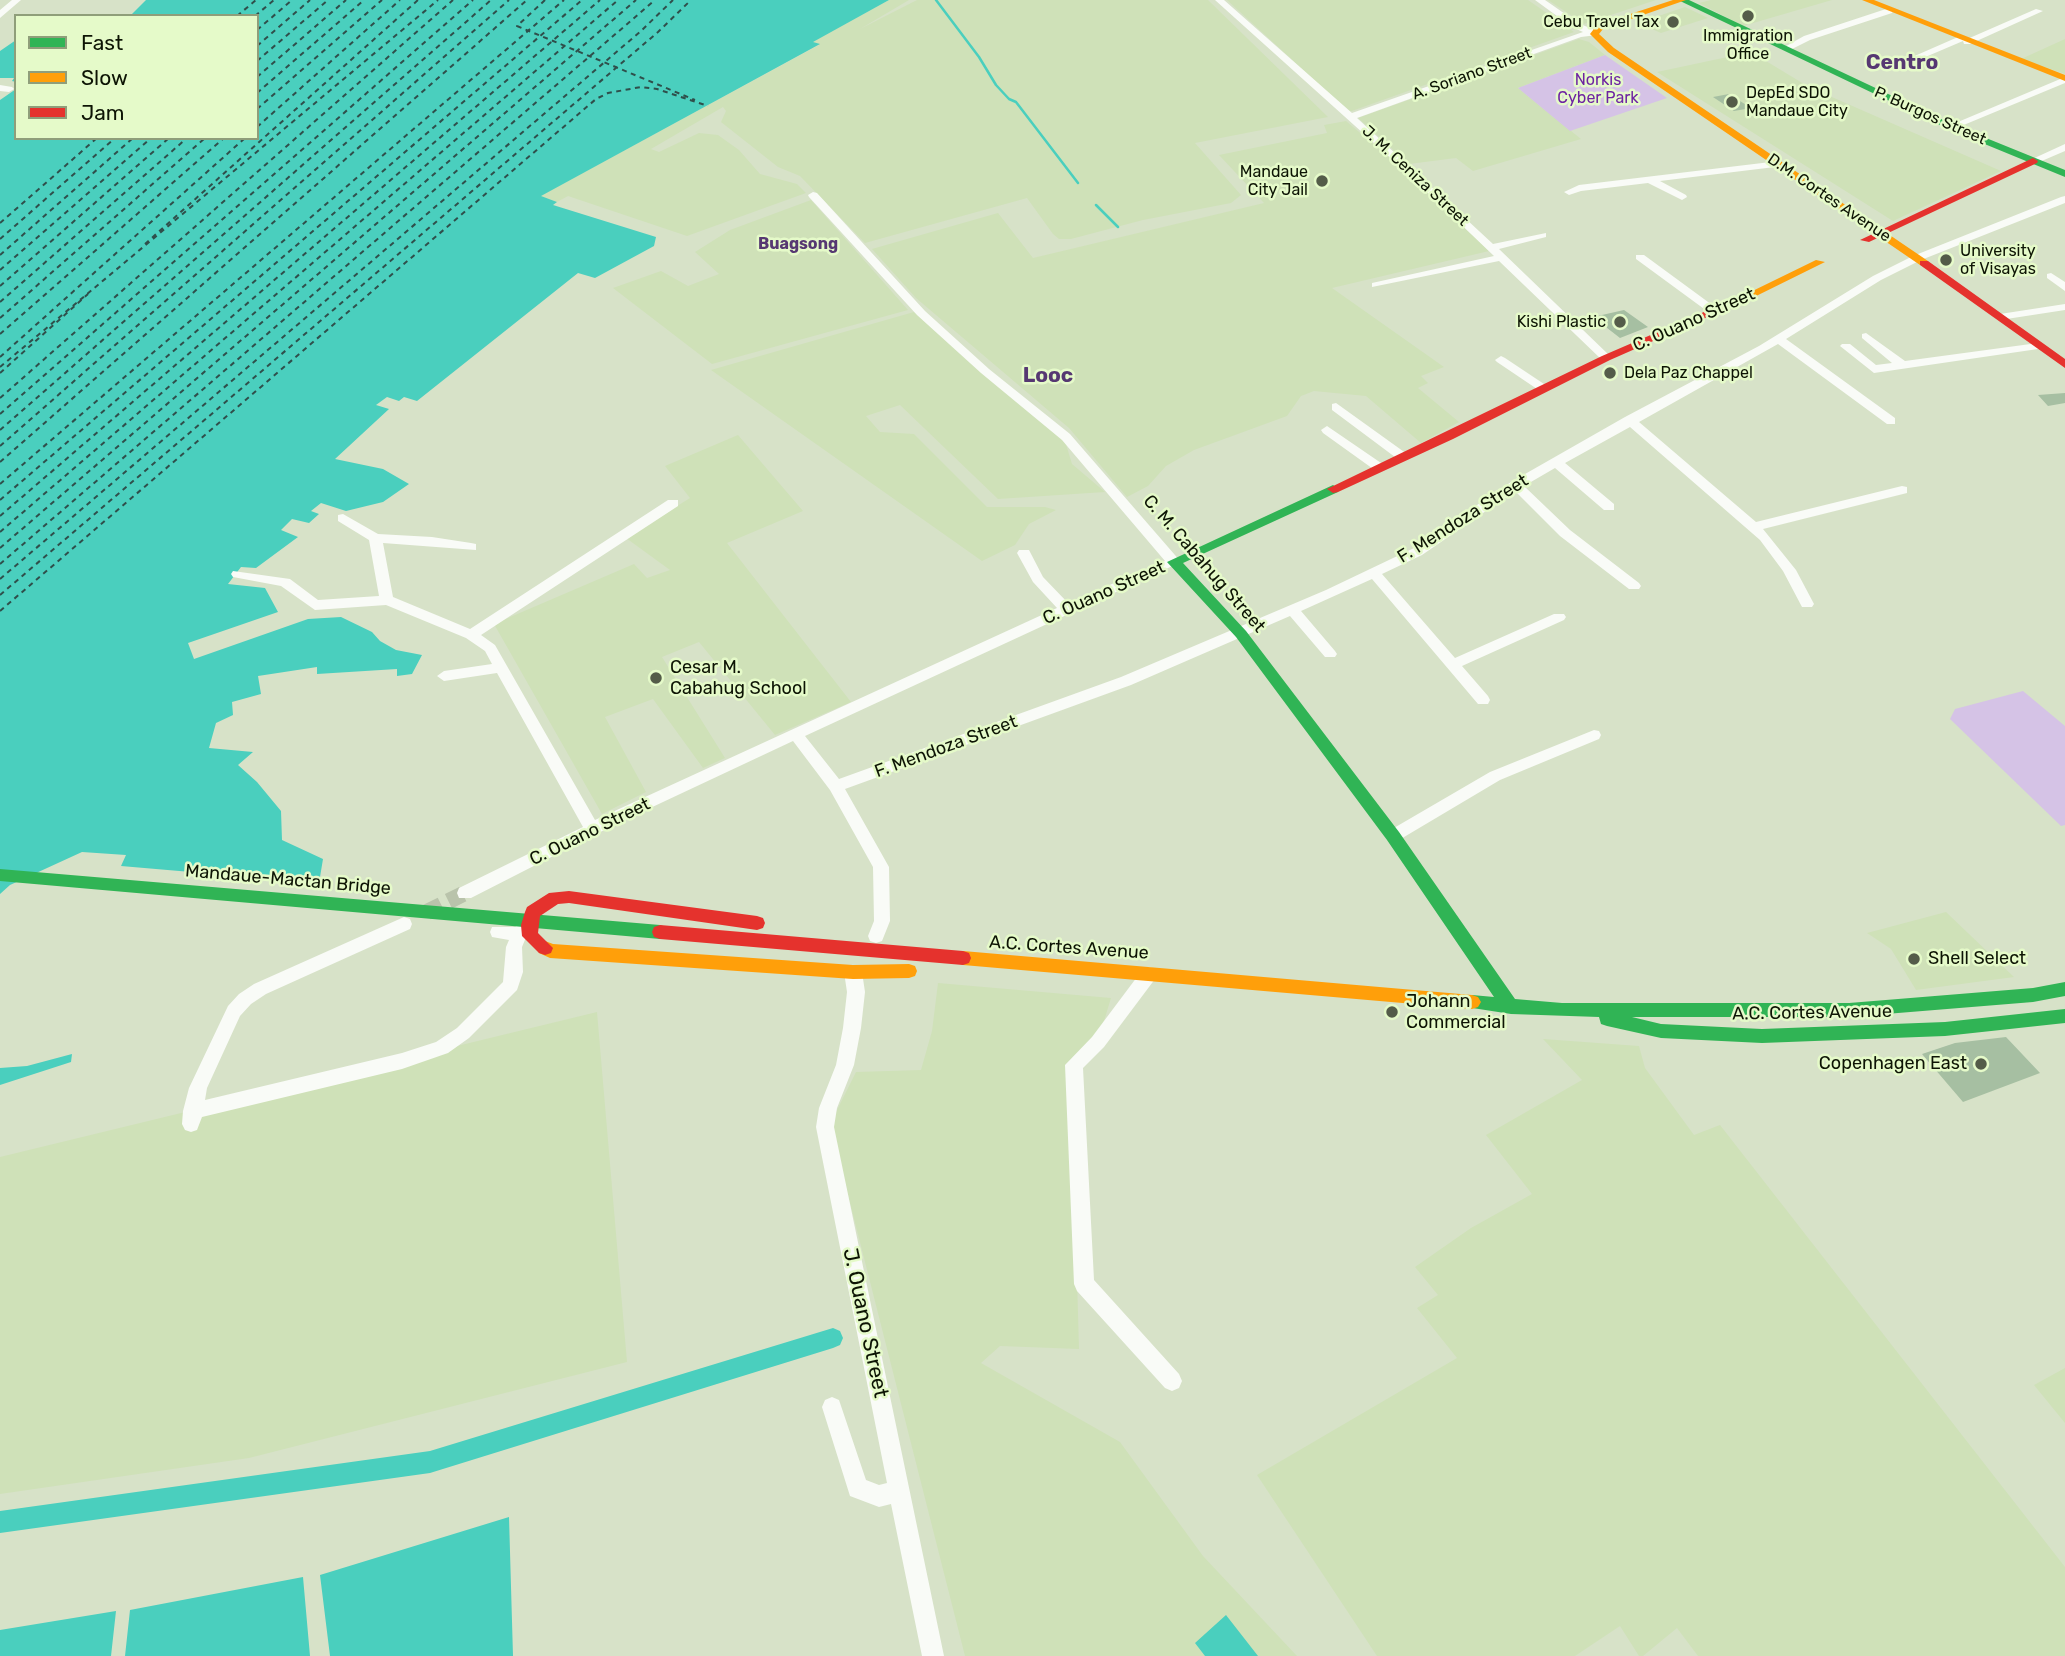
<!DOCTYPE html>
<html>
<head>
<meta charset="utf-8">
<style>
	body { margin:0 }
	#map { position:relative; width:2065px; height:1656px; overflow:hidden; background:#d7e2c8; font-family:Rubik,sans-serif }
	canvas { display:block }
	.legend { position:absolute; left:14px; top:14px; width:245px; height:126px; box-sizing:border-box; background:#e5fac9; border:2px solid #8f9e7a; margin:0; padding:9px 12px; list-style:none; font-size:21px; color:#0d1404 }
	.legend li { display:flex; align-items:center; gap:14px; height:35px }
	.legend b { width:35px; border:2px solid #8f9e7a }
</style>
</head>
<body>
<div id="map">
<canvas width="2065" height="1656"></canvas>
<ul class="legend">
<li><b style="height:9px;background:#30b455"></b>Fast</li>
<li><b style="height:9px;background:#ff9f0a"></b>Slow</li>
<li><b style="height:9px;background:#e5322d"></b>Jam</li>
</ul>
</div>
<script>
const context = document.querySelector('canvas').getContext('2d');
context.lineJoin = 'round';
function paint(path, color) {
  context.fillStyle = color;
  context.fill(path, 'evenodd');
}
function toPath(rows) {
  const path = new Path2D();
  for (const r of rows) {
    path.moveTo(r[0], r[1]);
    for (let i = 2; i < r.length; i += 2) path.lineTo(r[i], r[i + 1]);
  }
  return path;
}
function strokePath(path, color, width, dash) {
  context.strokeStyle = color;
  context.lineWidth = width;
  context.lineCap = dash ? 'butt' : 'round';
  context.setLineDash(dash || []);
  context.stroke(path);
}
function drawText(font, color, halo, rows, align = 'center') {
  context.font = font + ' Rubik,sans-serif';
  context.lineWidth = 5;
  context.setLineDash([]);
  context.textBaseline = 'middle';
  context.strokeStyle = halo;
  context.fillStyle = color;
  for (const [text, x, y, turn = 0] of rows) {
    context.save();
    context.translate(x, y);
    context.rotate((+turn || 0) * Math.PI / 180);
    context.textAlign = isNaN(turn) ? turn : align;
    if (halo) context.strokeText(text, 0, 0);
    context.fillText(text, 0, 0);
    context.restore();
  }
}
const built = toPath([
	[889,0,909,0,860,29,917,0,1208,0,1328,117,1195,143,1241,195,1231,203,1143,220,1071,239,1059,239,1053,234,1027,198,865,243,800,176,778,167,721,122,726,111,723,107,651,149,659,152,699,133,718,135,739,150,760,174,797,184,806,193,687,236,568,196,557,202,540,196,819,45,812,42],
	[1227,0,1528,0,1574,32,1349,112],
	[1548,0,1656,0,1584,24],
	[1711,0,1832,0,1743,26,1699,3],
	[1685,7,1708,18,1661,33,1638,23],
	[1579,39,1589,42,1605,55,1518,88,1581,139,1473,171,1456,158,1409,164,1358,118],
	[2065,39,2065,74,2021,59],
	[1751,52,1809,87,2001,171,1893,221,1657,72],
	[1346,121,1416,180,1489,251,1332,288,1444,367,1421,376,1428,383,1418,388,1459,422,1421,443,1366,396,1314,391,1301,396,1287,416,1194,450,1166,466,1148,486,1127,497,1069,428,916,298,872,249,998,213,1033,258,1264,203,1219,155,1327,133,1324,125],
	[811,200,908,310,712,364,613,288,661,271,688,286,719,274,695,252,730,230],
	[914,312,1065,441,1072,464,1105,492,998,499,900,405,866,416,880,432,914,434,987,507,1045,507,1056,510,1029,524,1015,545,982,561,711,370],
	[738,435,803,511,727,543,851,702,775,735,699,642,662,657,725,758,703,768,653,699,605,717,646,792,602,814,494,624,634,564,647,578,670,570,626,538,690,498,665,466],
	[1946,912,2014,977,1916,990,1891,949,1867,933],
	[938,983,1111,998,1100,1034,1071,1065,1079,1349,1000,1346,981,1363,1120,1442,1203,1556,1297,1656,965,1656,830,1124,856,1072,921,1070,932,1031],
	[597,1012,627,1362,249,1458,0,1494,0,1157],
	[1543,1039,1639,1046,1645,1068,1694,1135,1720,1125,2065,1567,2065,1656,1698,1656,1677,1628,1643,1656,1639,1656,1620,1626,1575,1656,1377,1656,1257,1475,1457,1358,1417,1308,1438,1295,1415,1267,1471,1228,1532,1194,1486,1135,1582,1080],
	[2065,1368,2065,1423,2034,1385]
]);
const green = toPath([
	[1605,55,1667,98,1570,131,1518,88],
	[2023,691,2065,726,2065,825,2061,826,1950,719,1955,709]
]);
const water = toPath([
	[146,0,889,0,813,42,820,44,541,196,557,202,553,205,656,237,654,246,595,278,578,273,417,401,404,397,399,401,387,397,376,405,389,409,335,459,383,469,409,484,383,502,346,511,321,503,311,511,319,514,309,523,292,519,281,530,298,537,256,568,241,567,228,584,265,588,278,612,188,643,194,659,308,619,341,617,372,632,380,641,396,650,422,655,412,674,397,676,397,669,317,674,317,667,258,676,261,694,232,702,233,715,216,723,209,748,253,752,238,765,257,782,281,811,282,840,323,859,319,883,121,866,126,855,82,852,10,885,0,894,0,100,16,89,16,138,257,138,257,16,130,16],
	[16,40,16,82,12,81,14,78,0,78,0,51],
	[72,1054,71,1062,0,1085,0,1068,27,1066],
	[509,1517,513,1656,330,1656,320,1575],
	[303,1577,310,1656,125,1656,130,1610],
	[116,1611,111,1656,0,1656,0,1630],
	[1226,1615,1258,1656,1205,1656,1195,1643]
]);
const stream = toPath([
	[936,0,979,57,996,85,1009,99,1016,102,1078,183],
	[1096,205,1118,227]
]);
const canal = toPath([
	[833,1328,840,1331,843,1338,840,1345,833,1348,430,1473,0,1533,0,1511,430,1451,833,1328]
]);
const ferry = toPath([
	[545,0,517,26,695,100],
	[237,16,256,0],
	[255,16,274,0],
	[257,30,292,0],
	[257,46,310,0],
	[257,61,328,0],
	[257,77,346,0],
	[257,93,364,0],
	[257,109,382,0],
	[257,127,400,0],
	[0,223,97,138],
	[0,239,115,138],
	[145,244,418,0],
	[0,255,133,138],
	[0,270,151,138],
	[0,286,169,138],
	[0,302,187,138],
	[0,318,205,138],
	[0,334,224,138],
	[0,357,245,138],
	[0,367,438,0],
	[0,373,88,294],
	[0,398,453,0],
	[0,414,473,0],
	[0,430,491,0],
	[0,446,509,0],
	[0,462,527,0],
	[0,484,564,0],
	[0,500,582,0],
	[0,516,600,0],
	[0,532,618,0],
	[0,548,636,0],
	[0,564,655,0],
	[0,579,641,31,673,0],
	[0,595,658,32,691,0],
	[0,611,596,99,608,93,641,87,657,89,708,106]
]);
const building = toPath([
	[1729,94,1751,108,1734,111,1713,97],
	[1624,310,1648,327,1620,338,1593,317],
	[2065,393,2065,403,2048,406,2038,395],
	[2006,1037,2040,1073,1963,1102,1922,1054,1955,1043]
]);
const streetTunnel = toPath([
	[427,912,465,893]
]);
const street = toPath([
	[12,0,21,0,0,18,0,10,12,0],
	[1215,0,1224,0,1352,113,1583,32,1572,27,1535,0,1545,0,1578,23,1597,31,1597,35,1581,37,1357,118,1493,244,1546,233,1546,237,1499,249,1610,356,1610,360,1602,360,1499,261,1372,287,1372,283,1494,256,1404,170,1215,0],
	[1889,8,1893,11,1892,13,1810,40,1788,51,1781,49,1804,36,1889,8],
	[2036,9,2043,11,1970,44,1964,44,1963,41,1902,67,1894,65,1958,37,1964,37,1965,40,2036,9],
	[2065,77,2065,83,1954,129,1946,127,2065,77],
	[0,85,12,87,14,89,9,92,0,91,0,85],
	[2065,144,2065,151,2037,163,2028,161,2065,144],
	[1779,161,1784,164,1783,166,1660,181,1686,195,1687,197,1682,200,1648,183,1581,191,1569,195,1564,192,1579,185,1779,161],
	[813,192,817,193,925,311,989,369,1070,434,1181,562,805,736,839,779,1121,677,1326,590,1412,549,1511,482,1625,417,1759,346,1873,276,1913,256,2061,197,2065,196,2065,203,1921,260,1881,280,1786,339,1895,418,1895,424,1887,424,1778,344,1639,422,1756,522,1902,486,1907,487,1907,493,1763,529,1796,570,1814,604,1812,607,1802,607,1783,571,1760,540,1630,427,1565,463,1614,504,1614,510,1604,510,1555,468,1524,486,1570,530,1639,583,1641,586,1639,589,1629,589,1560,536,1515,491,1422,555,1382,574,1455,658,1554,614,1564,614,1566,617,1564,620,1462,666,1488,696,1490,700,1488,704,1478,704,1372,579,1301,611,1335,651,1337,654,1335,657,1325,657,1290,616,1131,685,845,789,889,867,890,921,882,941,876,943,870,941,868,936,874,921,873,867,830,790,793,741,614,825,471,898,459,898,457,893,459,888,583,827,497,673,444,681,437,676,444,671,492,664,485,651,466,638,386,605,315,610,281,586,233,577,231,574,233,571,290,579,318,600,379,596,369,540,338,521,338,515,343,514,378,534,432,537,471,543,476,544,476,550,383,543,393,597,470,629,668,500,678,500,678,506,481,635,495,645,595,820,1057,608,1033,582,1017,553,1019,550,1029,550,1043,577,1068,603,1165,561,1062,440,981,373,917,315,809,197,808,195,813,192],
	[1636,255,1644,255,1719,310,1719,314,1711,314,1636,259,1636,255],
	[2051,273,2065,282,2065,291,2047,278,2047,274,2051,273],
	[2065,304,2065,310,2000,320,1994,317,2000,314,2065,304],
	[1866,333,1905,361,2038,343,2044,346,2038,349,1874,373,1840,346,1842,344,1850,344,1876,365,1892,363,1862,338,1862,334,1866,333],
	[1501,356,1505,358,1550,388,1548,391,1540,391,1497,362,1495,360,1501,356],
	[1336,403,1407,454,1407,460,1399,460,1332,410,1332,404,1336,403],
	[1327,426,1384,465,1384,471,1376,471,1323,433,1321,430,1327,426],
	[1594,730,1599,731,1601,735,1599,739,1500,780,1399,840,1387,840,1385,836,1387,832,1490,772,1594,730],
	[404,917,410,919,412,924,410,929,266,994,251,1004,240,1016,207,1088,205,1100,402,1053,436,1042,457,1028,503,982,506,947,509,940,492,937,490,932,492,927,515,927,529,918,535,920,537,925,527,935,522,947,523,972,517,990,469,1038,448,1053,402,1069,202,1117,197,1130,191,1132,185,1130,182,1124,183,1111,189,1088,228,1006,239,994,254,984,404,917],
	[853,965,859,967,862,972,865,992,861,1028,854,1065,837,1108,834,1127,944,1656,922,1656,891,1504,879,1507,850,1496,822,1407,825,1400,832,1397,839,1400,866,1480,879,1485,887,1483,816,1127,819,1108,836,1065,843,1028,847,992,844,972,847,967,853,965],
	[1149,967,1155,969,1158,974,1155,979,1104,1047,1083,1068,1094,1280,1179,1374,1182,1381,1179,1388,1172,1391,1165,1388,1077,1291,1074,1284,1065,1065,1092,1037,1143,969,1149,967]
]);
const fast = toPath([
	[1678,0,1689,0,1954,125,2065,170,2065,177,1948,129,1678,0],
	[1333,485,1339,489,1338,492,1183,563,1246,631,1399,832,1515,999,1562,1003,1849,1003,2033,988,2065,982,2065,996,2033,1002,1849,1017,1632,1017,1661,1024,1762,1029,1945,1022,2065,1009,2065,1023,1945,1036,1762,1043,1661,1038,1607,1026,1601,1024,1599,1017,1511,1014,1466,1007,1463,1002,1466,997,1472,995,1494,997,1387,840,1236,637,1167,562,1333,485],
	[0,869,660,925,666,927,668,932,666,937,660,939,0,881,0,869]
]);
const slow = toPath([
	[1673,0,1686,0,1603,29,1599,34,1614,48,1928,261,1928,265,1920,265,1608,52,1590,34,1597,25,1673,0],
	[1862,0,1874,0,2065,75,2065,81,1862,0],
	[1816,260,1825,262,1742,303,1732,301,1816,260],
	[545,941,553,944,853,965,909,964,915,966,917,971,915,976,909,978,853,979,550,958,539,953,537,948,539,943,545,941],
	[963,951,1472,995,1478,997,1481,1002,1478,1007,1472,1009,963,965,957,963,955,958,957,953,963,951]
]);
const jam = toPath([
	[2033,158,2038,161,2037,163,1869,242,1860,240,2033,158],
	[1920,261,1928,261,2065,359,2065,368,1920,265,1920,261],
	[1734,299,1744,301,1610,360,1453,439,1338,492,1333,493,1327,489,1602,356,1734,299],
	[569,891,757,916,763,918,765,923,763,928,757,930,569,903,558,904,540,916,538,933,553,948,551,953,545,955,539,953,522,936,521,925,525,912,527,907,549,893,569,891],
	[660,925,963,951,969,953,971,958,969,963,963,965,660,939,654,937,652,932,654,927,660,925]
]);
const markers = [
	[1748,16,7,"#545c49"],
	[1673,22,7,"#545c49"],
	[1732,102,7,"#545c49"],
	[1322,181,7,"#545c49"],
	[1946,260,7,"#545c49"],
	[1620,322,7,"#545c49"],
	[1610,373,7,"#545c49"],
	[656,678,7,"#545c49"],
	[1914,959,7,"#545c49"],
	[1392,1012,7,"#545c49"],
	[1981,1064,7,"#545c49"]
];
const farPoinames = [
	["Cebu Travel Tax",1659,22],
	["Immigration",1748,36,"center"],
	["Office",1748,54,"center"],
	["DepEd SDO",1746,93,"left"],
	["Mandaue City",1746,111,"left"],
	["Mandaue",1308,172],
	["City Jail",1308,190],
	["University",1960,251,"left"],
	["of Visayas",1960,269,"left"],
	["Kishi Plastic",1606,322],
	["Dela Paz Chappel",1624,373,"left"]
];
const farStreetnames = [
	["A. Soriano Street",1472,74,-20],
	["P. Burgos Street",1930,116,24],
	["J. M. Ceniza Street",1415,176,43],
	["D.M. Cortes Avenue",1829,198,34]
];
const farParknames = [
	["Norkis",1598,80],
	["Cyber Park",1598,98]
];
const farNeighbourhoodnames = [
	["Buagsong",798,244]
];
const streetNames = [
	["C. Ouano Street",1694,320,-24],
	["F. Mendoza Street",1463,519,-32],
	["C. M. Cabahug Street",1204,564,49],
	["C. Ouano Street",1104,593,-24],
	["F. Mendoza Street",946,747,-20],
	["C. Ouano Street",590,832,-26],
	["Mandaue-Mactan Bridge",288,880,5],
	["A.C. Cortes Avenue",1069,948,4],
	["A.C. Cortes Avenue",1812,1013,-1]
];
const poiNames = [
	["Cesar M.",670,668],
	["Cabahug School",670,689],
	["Shell Select",1928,959],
	["Johann",1406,1002],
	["Commercial",1406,1023],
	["Copenhagen East",1967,1064,"right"]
];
const farDistrictnames = [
	["Centro",1902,63],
	["Looc",1048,376]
];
const nearStreetnames = [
	["J. Ouano Street",865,1323,78]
];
paint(built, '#cfe1b8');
paint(green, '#d5c3e6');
paint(water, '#4acfbe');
strokePath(stream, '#4acfbe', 2.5);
paint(canal, '#4acfbe');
strokePath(ferry, '#2f4f4b', 2, [5, 4.5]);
paint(building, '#a6bfa2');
strokePath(streetTunnel, '#b9c3ab', 16, [16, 8]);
paint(street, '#f9fbf7');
paint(fast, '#30b455');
paint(slow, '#ff9f0a');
paint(jam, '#e5322d');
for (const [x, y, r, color] of markers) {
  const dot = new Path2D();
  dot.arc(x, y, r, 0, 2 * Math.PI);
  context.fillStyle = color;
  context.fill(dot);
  strokePath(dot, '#e5fac9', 2.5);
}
drawText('16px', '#0d1404', '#e5fac9', farPoinames, 'right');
drawText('16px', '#0d1404', '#e5fac9', farStreetnames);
drawText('16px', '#6e23a2', '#e5fac9', farParknames);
drawText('bold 16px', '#563872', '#e5fac9', farNeighbourhoodnames);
drawText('18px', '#0d1404', '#e5fac9', streetNames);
drawText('18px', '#0d1404', '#e5fac9', poiNames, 'left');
drawText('bold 21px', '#563872', '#e5fac9', farDistrictnames);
drawText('21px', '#0d1404', '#e5fac9', nearStreetnames);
</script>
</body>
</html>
